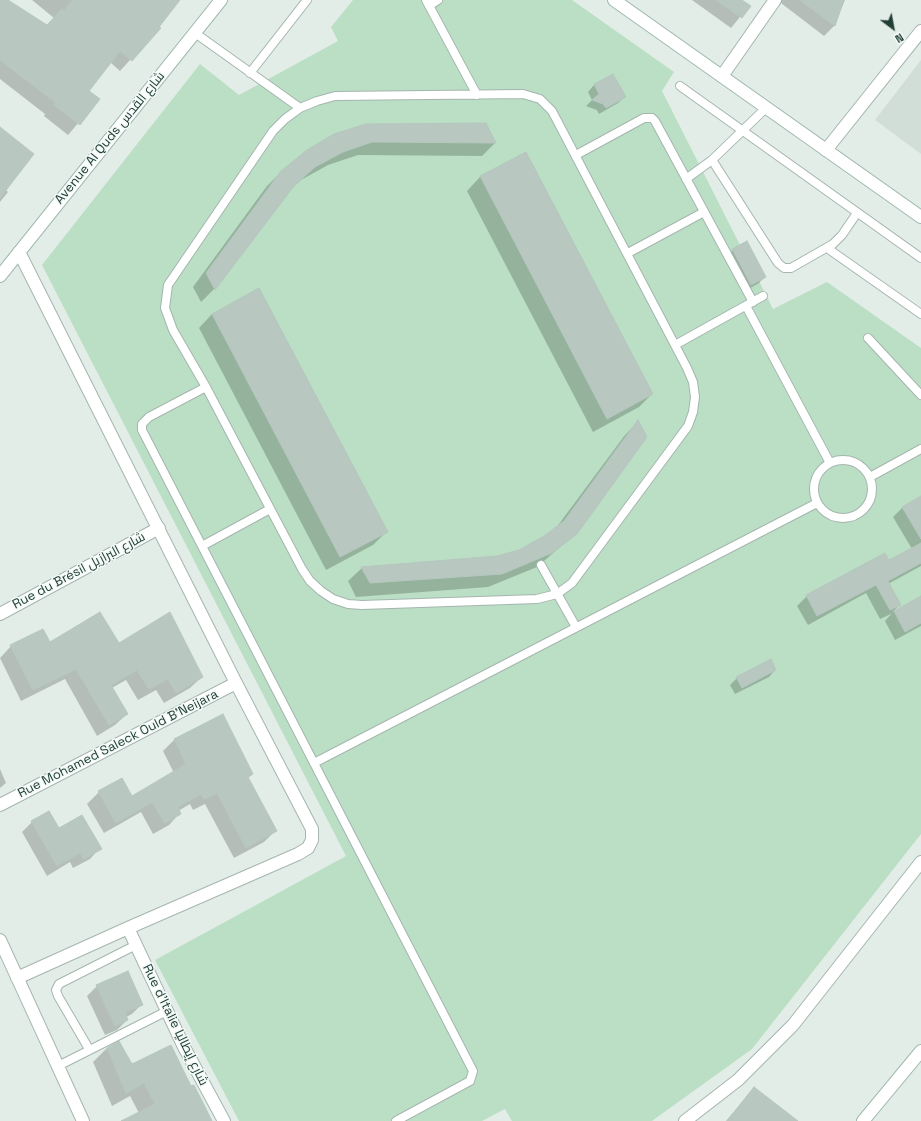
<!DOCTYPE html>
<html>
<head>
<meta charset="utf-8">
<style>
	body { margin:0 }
	#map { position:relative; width:921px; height:1121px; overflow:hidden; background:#e3ede8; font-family:"Space Grotesk",sans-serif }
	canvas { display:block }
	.north { position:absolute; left:873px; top:8px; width:40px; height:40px; -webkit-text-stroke:3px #f3f9f6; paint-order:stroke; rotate:148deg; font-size:11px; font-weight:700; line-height:16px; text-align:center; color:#213f37 }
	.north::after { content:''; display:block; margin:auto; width:14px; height:18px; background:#213f37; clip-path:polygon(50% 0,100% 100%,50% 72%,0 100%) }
</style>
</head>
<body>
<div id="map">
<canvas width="921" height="1121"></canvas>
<div class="north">N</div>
</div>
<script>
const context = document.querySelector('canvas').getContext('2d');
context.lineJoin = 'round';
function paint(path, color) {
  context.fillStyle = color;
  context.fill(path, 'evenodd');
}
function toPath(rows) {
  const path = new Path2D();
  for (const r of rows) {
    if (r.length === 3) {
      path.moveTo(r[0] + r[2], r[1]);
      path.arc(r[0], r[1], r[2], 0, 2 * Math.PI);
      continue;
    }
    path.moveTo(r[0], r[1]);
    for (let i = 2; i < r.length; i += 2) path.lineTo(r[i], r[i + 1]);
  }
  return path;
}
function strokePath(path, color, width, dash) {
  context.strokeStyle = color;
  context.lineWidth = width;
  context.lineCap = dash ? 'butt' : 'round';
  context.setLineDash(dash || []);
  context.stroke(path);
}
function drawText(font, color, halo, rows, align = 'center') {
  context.font = font + ' "Space Grotesk",Cairo,sans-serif';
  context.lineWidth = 3;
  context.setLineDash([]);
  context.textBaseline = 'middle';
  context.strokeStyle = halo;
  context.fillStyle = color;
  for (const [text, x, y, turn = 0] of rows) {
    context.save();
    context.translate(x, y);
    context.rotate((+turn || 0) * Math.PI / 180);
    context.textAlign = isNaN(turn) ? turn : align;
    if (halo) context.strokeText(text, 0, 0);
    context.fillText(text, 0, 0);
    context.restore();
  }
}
const built = toPath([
	[921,60,921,154,875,120]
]);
const green = toPath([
	[353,0,572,0,674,72,662,91,740,245,747,241,766,277,759,281,773,309,827,282,921,348,921,834,752,1049,652,1121,512,1121,505,1109,482,1121,239,1121,155,960,346,856,42,265,200,64,239,95,338,41,331,27]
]);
const shadow = toPath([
	[0,0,6,0,46,26,54,18,32,0,179,0,158,27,159,28,120,71,110,62,88,91,99,99,68,135,44,116,45,114,0,79],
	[692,0,740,0,749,6,731,28],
	[777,0,845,0,834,26,824,36],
	[613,75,625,97,618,103,599,114,597,110,586,106,592,100,588,92,594,85],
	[486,124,495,143,482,156,358,155,328,165,301,180,290,190,214,289,201,302,193,287,267,186,281,172,308,151],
	[0,131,5,189,8,192,0,202],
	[526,153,652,394,639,407,593,432,467,191,480,177],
	[733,250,765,277,759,283,745,291,726,257],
	[259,289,387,531,373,545,326,570,199,328,212,314],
	[638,422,576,533,537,567,488,587,356,597,348,581,362,568,498,557,520,551,544,537,556,528,625,435],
	[921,497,921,566,888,584,899,605,891,614,880,619,866,593,808,625,797,606,807,596,884,554,888,562,912,549,893,517,902,508],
	[921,598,921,626,895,640,885,621,893,612],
	[49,643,118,644,202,677,190,688,164,703,156,690,138,700,126,680,112,688,127,714,115,725,97,736,65,679,21,701,0,658,11,646],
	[775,670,769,677,735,694,730,685,737,678],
	[222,715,252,774,247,779,275,831,264,842,234,858,205,804,193,810,190,804,178,811,180,813,169,825,153,834,141,812,104,833,87,804,99,792,122,779,132,797,174,773,163,751,174,740],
	[0,769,6,783,0,788],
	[32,822,58,829,100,848,90,859,73,868,70,862,47,876,22,832],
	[97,986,142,1004,132,1014,126,1017,127,1020,117,1030,105,1035,87,996],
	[119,1043,132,1066,191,1088,210,1121,127,1121,139,1113,130,1096,112,1106,93,1062,107,1048],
	[754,1088,796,1121,726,1121]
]);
const building = toPath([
	[0,0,8,0,47,25,62,9,64,11,72,0,180,0,159,27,161,28,132,61,120,51,89,91,100,99,80,125,54,105,55,102,0,60,0,0],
	[716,0,742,0,751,6,742,18,716,0],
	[800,0,844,0,835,26,800,0],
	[613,74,626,97,606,108,603,104,592,100,599,94,594,84,613,74],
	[486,123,496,143,372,142,343,152,315,167,294,186,215,290,206,273,281,171,307,150,334,134,366,124,486,123],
	[0,127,34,154,0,198,0,127],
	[526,152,653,394,607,419,480,176,526,152],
	[747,241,766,277,751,285,732,249,747,241],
	[259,288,388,532,340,557,212,314,259,288],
	[638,420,647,437,577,534,552,553,502,574,370,583,361,567,497,556,519,550,544,536,564,521,638,420],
	[921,496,921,539,902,507,921,496],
	[921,543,921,563,888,581,901,605,890,610,876,585,817,616,806,595,885,553,889,560,921,543],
	[921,596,921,623,905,632,894,611,921,596],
	[100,612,119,643,170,612,203,677,176,693,168,679,149,689,137,670,111,685,128,714,109,725,76,669,33,690,10,645,43,629,50,642,100,612],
	[771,659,776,670,742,688,736,677,771,659],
	[223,714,253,774,248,777,277,831,246,848,217,793,204,799,201,794,178,807,181,814,165,823,152,802,116,823,98,791,122,778,132,796,186,764,174,739,223,714],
	[49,811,59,828,82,815,102,849,84,859,80,853,57,866,31,821,49,811],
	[128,971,143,1005,125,1012,128,1020,115,1026,96,985,128,971],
	[119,1041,132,1064,171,1045,191,1086,194,1085,212,1121,121,1121,155,1104,144,1083,126,1093,107,1048,119,1041],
	[754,1087,798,1121,727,1121,754,1087]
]);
const lane = toPath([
	[426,0,477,95],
	[429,6,438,0],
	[195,33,300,108],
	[250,73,307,0],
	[680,86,921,258],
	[523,94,540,99,552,111,687,368,693,382,695,397,693,412,688,426,572,583,557,594,537,599,362,605,348,604,333,599,321,591,310,581,302,569,206,387,173,330,165,308,168,285,273,131,285,119,300,108,317,101,335,96,523,94],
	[576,155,644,118,652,118,655,121,753,302],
	[712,160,778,263,784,268,791,268,833,244,842,235,857,213],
	[686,179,712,160,767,107],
	[827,248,921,314],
	[628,253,704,212],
	[746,306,830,463],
	[868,338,921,395],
	[675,345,763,296],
	[206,387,149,417,142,424,142,430,473,1071,470,1081,396,1121],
	[843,489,29],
	[870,477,921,449],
	[202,546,270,509],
	[541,565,576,627],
	[314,763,817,503],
	[89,1049,58,996,56,990,59,984,136,945],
	[58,1066,167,1011]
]);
const street = toPath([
	[722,76,775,0],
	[826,150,921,31],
	[0,614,159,528],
	[0,805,236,683],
	[128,928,184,1047,224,1121],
	[0,940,83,1121],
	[17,978,128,928,298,854,308,848,312,840,312,829,236,683,19,252],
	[685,1121,738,1080,793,1025,921,862]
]);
const secondary = toPath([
	[614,0,921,217],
	[0,276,221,0],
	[863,1121,921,1051]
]);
const streetNames = [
	["Avenue Al Quds شارع القدس",110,138,-51],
	["Rue du Brésil شارع البرازيل",79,571,-28],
	["Rue Mohamed Saleck Ould B'Neijara",118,744,-27],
	["Rue d'Italie شارع إيطاليا",175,1025,64]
];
paint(built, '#d1ddd7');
paint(green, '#bbdfc4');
paint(shadow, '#0003');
paint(building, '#b8c8c1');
strokePath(building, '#b5c7bf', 1);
strokePath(lane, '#a5b5af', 10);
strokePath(street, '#a5b5af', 14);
strokePath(secondary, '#a0b9b1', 14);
strokePath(lane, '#fff', 8);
strokePath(street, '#fff', 12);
strokePath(secondary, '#fff', 12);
drawText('13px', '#213f37', '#f3f9f6', streetNames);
</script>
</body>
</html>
